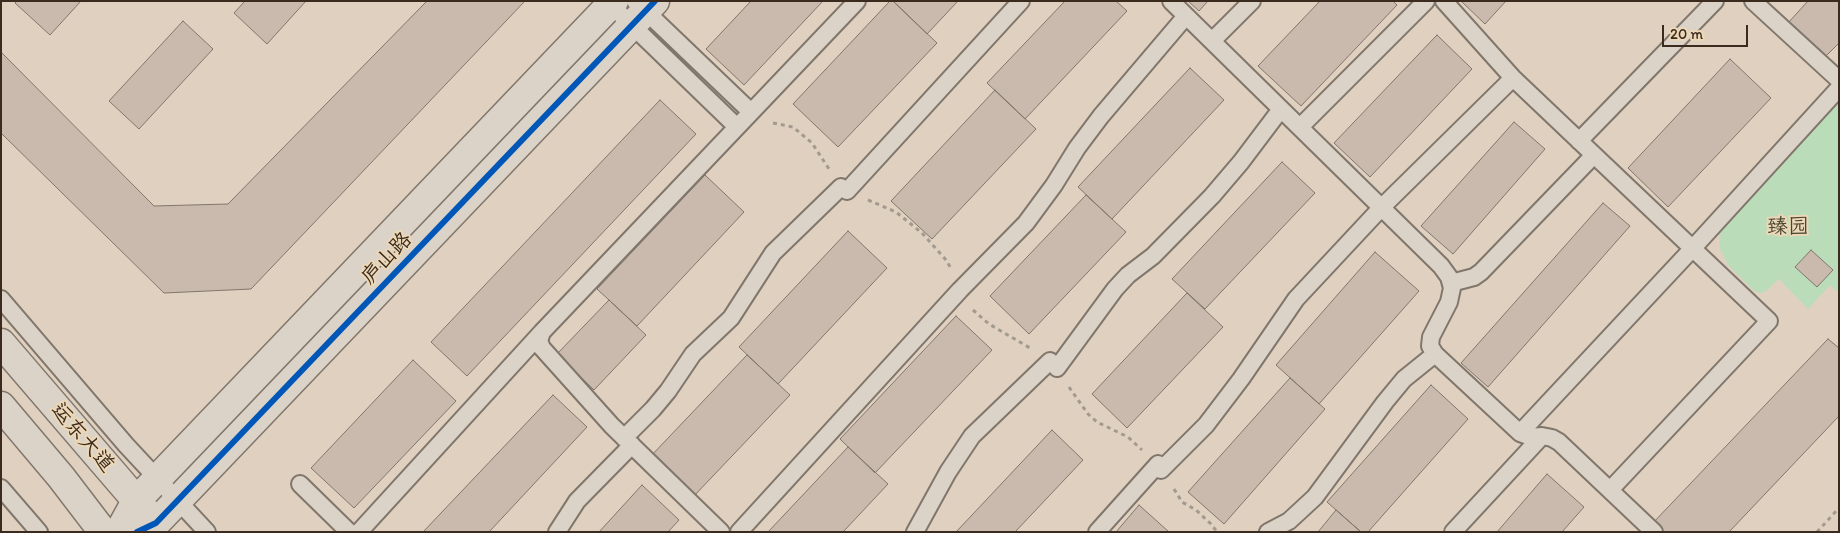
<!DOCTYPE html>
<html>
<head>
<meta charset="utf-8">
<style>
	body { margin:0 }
	#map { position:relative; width:1840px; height:533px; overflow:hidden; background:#e0d0bf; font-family:Itim,sans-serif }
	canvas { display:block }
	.frame { position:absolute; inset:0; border:2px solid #3b2a1e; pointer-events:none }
	.scale { position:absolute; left:1662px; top:25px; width:86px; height:22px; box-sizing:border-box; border:2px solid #3b2a1e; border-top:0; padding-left:6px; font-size:15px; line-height:18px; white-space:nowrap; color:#3b2a1e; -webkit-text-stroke:4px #ecd7b6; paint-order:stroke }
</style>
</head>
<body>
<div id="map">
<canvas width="1840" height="533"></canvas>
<div class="frame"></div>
<div class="scale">20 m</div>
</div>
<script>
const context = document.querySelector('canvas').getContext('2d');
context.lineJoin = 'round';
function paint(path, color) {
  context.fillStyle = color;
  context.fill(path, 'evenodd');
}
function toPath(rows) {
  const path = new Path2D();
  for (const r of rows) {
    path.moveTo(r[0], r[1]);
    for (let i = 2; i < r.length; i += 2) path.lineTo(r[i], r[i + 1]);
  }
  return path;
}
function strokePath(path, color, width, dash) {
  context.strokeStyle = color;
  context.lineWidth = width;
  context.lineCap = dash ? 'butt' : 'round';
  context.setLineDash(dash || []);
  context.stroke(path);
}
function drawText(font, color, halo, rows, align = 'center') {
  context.font = font + ' Itim,"LXGW WenKai TC",sans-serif';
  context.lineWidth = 4;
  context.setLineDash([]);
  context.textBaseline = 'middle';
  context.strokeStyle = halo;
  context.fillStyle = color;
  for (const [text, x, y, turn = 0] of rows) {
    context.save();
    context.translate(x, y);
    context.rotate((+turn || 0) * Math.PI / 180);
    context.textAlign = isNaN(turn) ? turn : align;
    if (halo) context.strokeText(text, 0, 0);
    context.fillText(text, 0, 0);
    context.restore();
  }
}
const green = toPath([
	[1839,101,1839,293,1830,285,1808,309,1779,279,1765,292,1760,293,1754,291,1728,265,1720,249,1719,238,1724,222]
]);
const building = toPath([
	[17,1,81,1,50,35,15,3,17,1],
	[245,1,306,1,267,44,234,13,245,1],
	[427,1,525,1,251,289,164,293,1,133,1,52,154,206,228,204,427,1],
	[751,1,823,1,744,85,706,49,751,1],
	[890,1,893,1,937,43,838,147,793,104,890,1],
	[893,1,958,1,927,34,893,1],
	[1065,1,1116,1,1127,11,1025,119,987,83,1065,1],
	[1188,1,1208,1,1199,11,1188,1],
	[1320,1,1393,1,1397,5,1301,106,1258,66,1320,1],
	[1461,1,1506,1,1485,24,1461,1],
	[1808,1,1839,1,1839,43,1825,57,1788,23,1808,1],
	[183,21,213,49,139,129,109,101,183,21],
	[1437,35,1472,69,1370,177,1334,143,1437,35],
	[1730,59,1771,98,1668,207,1628,168,1730,59],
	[1190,68,1224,100,1112,219,1078,187,1190,68],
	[995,90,1036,129,932,239,891,201,995,90],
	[660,100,696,134,467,376,431,342,660,100],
	[1514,122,1545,149,1453,254,1421,226,1514,122],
	[1282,162,1315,193,1205,309,1172,279,1282,162],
	[705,175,744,212,637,326,597,289,705,175],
	[1086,195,1126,232,1029,334,990,296,1086,195],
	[1603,203,1630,226,1488,387,1461,363,1603,203],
	[848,231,887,268,778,384,739,347,848,231],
	[1811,250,1833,270,1817,287,1795,267,1811,250],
	[1375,252,1419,291,1319,404,1276,365,1375,252],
	[1187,293,1223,327,1127,428,1092,394,1187,293],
	[609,300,646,335,594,390,557,354,609,300],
	[956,316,992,350,875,473,840,439,956,316],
	[1828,339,1839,348,1839,416,1729,532,1658,532,1651,525,1828,339],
	[747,355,790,395,693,497,650,457,747,355],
	[413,360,456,401,354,508,311,468,413,360],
	[1290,378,1325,409,1224,524,1188,492,1290,378],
	[1431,385,1468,419,1368,532,1361,532,1327,502,1431,385],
	[553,395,587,427,489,532,423,532,553,395],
	[1052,430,1083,460,1015,532,956,532,1052,430],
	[848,447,888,484,843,532,768,532,848,447],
	[1547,474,1584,507,1562,532,1497,532,1547,474],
	[642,485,679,520,668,532,599,532,642,485],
	[1139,505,1169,532,1116,532,1139,505],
	[1336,510,1361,532,1318,532,1336,510]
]);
const path = toPath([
	[773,123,793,127,812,143,829,169],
	[868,200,896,212,922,233,947,261,950,267],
	[973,310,989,324,1030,348],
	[1069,387,1088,414,1097,422,1128,437,1142,450],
	[1174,489,1182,502,1196,510,1211,524,1217,532],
	[1817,532,1839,508]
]);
const lane = toPath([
	[635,1,751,112],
	[1171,1,1441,266,1449,277,1452,288,1449,302,1431,337,1430,346,1435,354,1520,433,1531,437,1542,436,1552,438,1559,442,1654,532],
	[1444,1,1513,78,1769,321,1610,490],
	[1753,1,1839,80],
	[611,5,737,127],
	[1212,41,1252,1],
	[1300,127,1426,1],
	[1579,141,1715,1],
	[847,191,1021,1],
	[1451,283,1474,277,1481,272,1594,155],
	[1,299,126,445,207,532],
	[1057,368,1115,289,1128,275,1153,256,1212,196,1241,162,1281,109],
	[1520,433,1693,248,1839,88],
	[624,438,653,409,668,391,693,354,731,318,773,253,841,187],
	[1161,470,1206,425,1241,379,1296,299,1381,208,1513,78],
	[300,484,349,532],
	[1,488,39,532],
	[359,532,542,332],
	[557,532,577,501,632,445],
	[721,532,612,426,542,348,539,341,542,332,857,1],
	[739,532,960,290,1026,223,1054,185,1077,148,1101,116,1186,16],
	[915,532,948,472,972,436,1050,361],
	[1097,532,1158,464],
	[1268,532,1289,521,1315,497,1385,402,1404,379,1435,354],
	[1453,532,1542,436]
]);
const secondary = toPath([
	[1,343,148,514],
	[1,406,61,477,103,532],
	[119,532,136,501,614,1],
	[137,532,156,523,178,500,655,1]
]);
const cycleway = toPath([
	[137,532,156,523,178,500,655,1]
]);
const parkNames = [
	["臻园",1788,228]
];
const streetNames = [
	["庐山路",387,259,-46],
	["运东大道",82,438,49]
];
paint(green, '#bbdcb8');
paint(building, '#c9baad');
strokePath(building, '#80766b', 1);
strokePath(lane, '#80766b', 20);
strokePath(secondary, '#80766b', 31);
strokePath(path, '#a29a8f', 3, [4, 4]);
strokePath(lane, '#dbd3c7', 16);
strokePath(secondary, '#dbd3c7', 28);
strokePath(cycleway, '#0057b8', 6);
drawText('21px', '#4a4634', '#ecd7b6', parkNames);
drawText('21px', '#3b2a1e', '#ecd7b6', streetNames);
</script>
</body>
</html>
